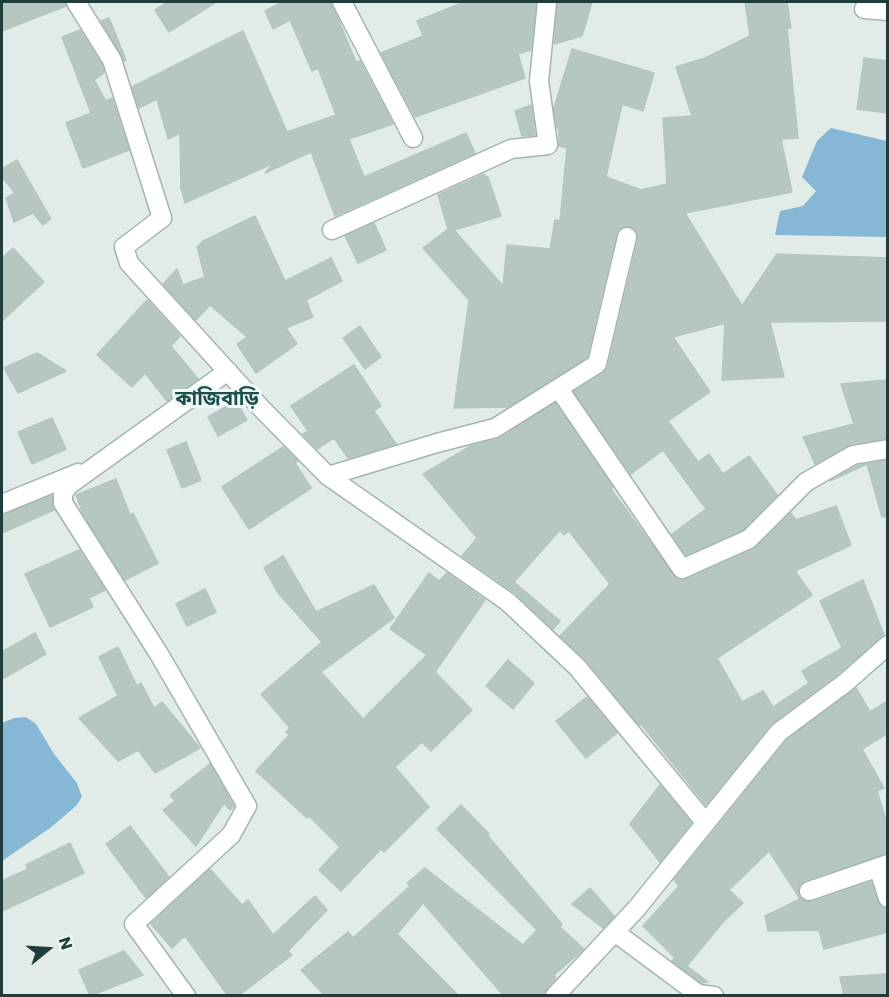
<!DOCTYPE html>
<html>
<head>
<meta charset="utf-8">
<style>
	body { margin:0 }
	#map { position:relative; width:889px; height:997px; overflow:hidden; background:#e1ece9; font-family:Poppins,sans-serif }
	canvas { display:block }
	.frame { position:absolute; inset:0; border:3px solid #203d3c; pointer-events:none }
	.north { position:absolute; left:18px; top:919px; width:60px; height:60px; -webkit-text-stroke:4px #f1f8f6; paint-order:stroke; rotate:72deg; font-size:16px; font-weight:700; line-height:24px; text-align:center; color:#203d3c }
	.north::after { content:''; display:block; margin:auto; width:21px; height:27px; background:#203d3c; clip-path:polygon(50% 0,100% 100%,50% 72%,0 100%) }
</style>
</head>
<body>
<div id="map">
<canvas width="889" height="997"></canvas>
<div class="frame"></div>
<div class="north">N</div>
</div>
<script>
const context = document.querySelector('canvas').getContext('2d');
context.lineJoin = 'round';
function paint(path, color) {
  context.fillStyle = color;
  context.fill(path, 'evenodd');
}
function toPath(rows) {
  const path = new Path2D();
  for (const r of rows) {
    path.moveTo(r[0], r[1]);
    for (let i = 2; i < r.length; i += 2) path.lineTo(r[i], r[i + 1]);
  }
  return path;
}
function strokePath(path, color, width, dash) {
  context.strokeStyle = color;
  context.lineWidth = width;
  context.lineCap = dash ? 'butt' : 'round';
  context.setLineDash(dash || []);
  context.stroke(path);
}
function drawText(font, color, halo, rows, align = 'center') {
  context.font = font + ' Poppins,"Noto Sans Bengali",sans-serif';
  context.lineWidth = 6;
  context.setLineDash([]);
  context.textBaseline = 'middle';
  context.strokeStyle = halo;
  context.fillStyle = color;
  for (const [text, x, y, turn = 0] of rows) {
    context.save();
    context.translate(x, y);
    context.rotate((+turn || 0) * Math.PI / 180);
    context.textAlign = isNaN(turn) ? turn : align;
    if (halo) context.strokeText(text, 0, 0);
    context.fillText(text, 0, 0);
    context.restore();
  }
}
const water = toPath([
	[831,128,887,141,887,237,775,235,780,211,803,206,816,191,802,177,817,141],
	[26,717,36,724,54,754,77,783,82,797,76,806,50,828,2,861,2,723,14,718]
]);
const building = toPath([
	[2,2,65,2,66,6,2,31,2,2],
	[168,2,216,2,169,32,155,10,168,2],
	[282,2,331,2,356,62,360,61,393,124,349,139,364,177,466,133,475,153,335,216,311,152,265,173,274,163,185,203,181,188,180,133,168,139,157,99,139,108,132,87,243,31,287,132,336,115,318,68,312,71,290,20,273,29,265,11,282,2],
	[464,2,536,2,531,50,518,54,525,78,415,117,381,53,423,36,417,21,464,2],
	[558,2,592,2,582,36,554,44,558,2],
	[745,2,787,2,791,28,787,28,798,138,781,139,792,192,685,213,742,306,777,254,888,258,888,321,770,322,784,377,722,380,725,323,673,337,710,392,668,421,698,462,709,454,723,474,749,456,777,495,743,530,686,555,672,534,706,509,663,450,631,474,574,392,603,374,608,367,638,240,635,229,624,226,619,229,616,234,587,357,507,407,454,408,469,300,423,248,448,229,438,195,484,174,486,177,488,177,501,216,454,230,503,286,507,245,550,249,555,220,560,221,567,148,559,146,559,127,557,128,554,108,572,49,654,73,643,111,622,104,606,177,641,190,667,184,663,118,692,116,676,67,705,58,750,36,745,2],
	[109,18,126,60,124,61,101,21,109,18],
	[80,30,102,65,104,73,94,80,106,101,112,98,129,150,83,168,66,123,91,113,62,37,80,30],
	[864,58,888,61,888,113,857,109,864,58],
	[531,105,535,135,522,136,515,111,531,105],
	[17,160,51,219,43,225,33,213,14,222,6,198,15,193,2,177,2,169,17,160],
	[255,216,285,281,331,258,342,281,306,300,313,317,286,328,297,344,256,373,237,344,247,337,210,305,196,320,163,284,177,269,183,285,205,277,197,247,203,241,255,216],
	[374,223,386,250,358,263,345,236,374,223],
	[13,248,44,282,2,321,2,258,13,248],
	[146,301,148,301,180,336,171,346,198,379,167,401,145,373,132,387,97,355,146,301],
	[360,326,381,357,365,369,343,338,360,326],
	[37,353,66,371,18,393,4,368,37,353],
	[354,365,381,406,374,411,396,444,348,458,334,438,317,449,303,434,308,431,291,406,354,365],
	[888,380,888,438,851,444,815,464,803,437,854,424,841,384,888,380],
	[236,401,247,420,218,436,208,417,236,401],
	[555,403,613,487,611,489,677,579,687,579,754,549,791,513,796,520,836,506,851,545,795,571,812,595,717,658,742,702,763,691,773,707,809,683,802,671,842,648,820,601,863,580,884,635,838,674,770,725,706,805,641,724,639,725,586,660,560,636,610,584,569,531,564,535,560,530,514,582,560,621,553,629,515,593,462,556,477,538,423,474,471,446,501,438,555,403],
	[52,418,66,449,32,464,18,432,52,418],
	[186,442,201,480,182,488,167,450,186,442],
	[283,447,298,461,295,463,311,488,249,529,222,487,283,447],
	[888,460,888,516,882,517,867,464,830,481,857,466,888,460],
	[116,479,130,515,133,513,158,563,125,580,83,514,76,495,116,479],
	[52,496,54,510,2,533,2,515,52,496],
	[79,550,105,590,89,598,93,607,50,627,25,574,79,550],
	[283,556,316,612,374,585,394,618,321,672,363,719,427,655,390,629,429,573,439,581,447,573,485,600,435,672,472,710,431,751,422,742,395,767,429,807,384,852,381,849,341,891,319,870,340,847,309,816,307,818,256,771,289,735,286,732,290,728,261,694,322,642,278,593,264,568,283,556],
	[205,589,216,612,187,626,176,604,205,589],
	[35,633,46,654,2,679,2,652,35,633],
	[118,647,137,686,141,683,154,708,162,702,200,748,155,773,138,750,118,761,79,718,118,696,99,657,118,647],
	[508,660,534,683,513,709,486,686,508,660],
	[856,688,870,712,888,701,888,733,862,749,884,788,877,791,888,826,888,853,805,880,800,884,798,894,802,900,812,902,871,882,878,902,881,907,888,909,888,932,824,949,819,930,768,931,765,916,800,899,769,851,729,890,743,903,723,922,687,966,708,982,702,983,672,961,675,958,643,926,679,886,674,880,787,740,856,688],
	[587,697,617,733,586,758,556,721,587,697],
	[210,764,234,806,230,810,224,803,196,846,163,810,175,801,170,795,210,764],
	[660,785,691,823,660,862,630,824,660,785],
	[461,805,489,834,488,836,562,924,560,927,584,949,554,975,556,978,547,988,544,996,504,996,423,903,397,934,459,996,325,996,301,970,348,932,353,938,410,886,407,883,425,868,523,945,537,930,437,829,461,805],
	[130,826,169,877,146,898,106,844,130,826],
	[70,843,84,873,2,911,2,881,28,869,26,865,70,843],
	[210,869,242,905,248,900,273,935,315,896,327,910,288,951,292,955,238,996,228,996,185,936,172,948,151,924,210,869],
	[590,888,614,916,603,928,572,904,590,888],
	[124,951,143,975,90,996,79,970,124,951],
	[888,974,888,996,844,996,840,977,888,974]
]);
const minor = toPath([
	[76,2,112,60,162,218,124,247,129,263,260,407,328,476,508,602,577,667,705,822],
	[342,2,413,138],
	[864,9,888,11],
	[332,230,511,149,548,145,539,81,547,2],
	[559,389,682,569,749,539,806,482,853,455,888,449],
	[328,476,437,443,495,428,597,364,627,237],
	[2,504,78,473],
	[878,867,888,898],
	[809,891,888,864],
	[616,933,698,994,714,996],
	[186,996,134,924,231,835,247,806,159,654,63,503,63,493,69,485,228,371],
	[555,996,637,908,779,732,845,683,888,645]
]);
const quarterNames = [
	["কাজিবাড়ি",217,400]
];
paint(water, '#86b7d4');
paint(building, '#b6c7c3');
strokePath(building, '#b3c6c2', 1.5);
strokePath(minor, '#a3b4b2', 21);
strokePath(minor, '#fff', 18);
drawText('bold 20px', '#1b504f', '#f1f8f6', quarterNames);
</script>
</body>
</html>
